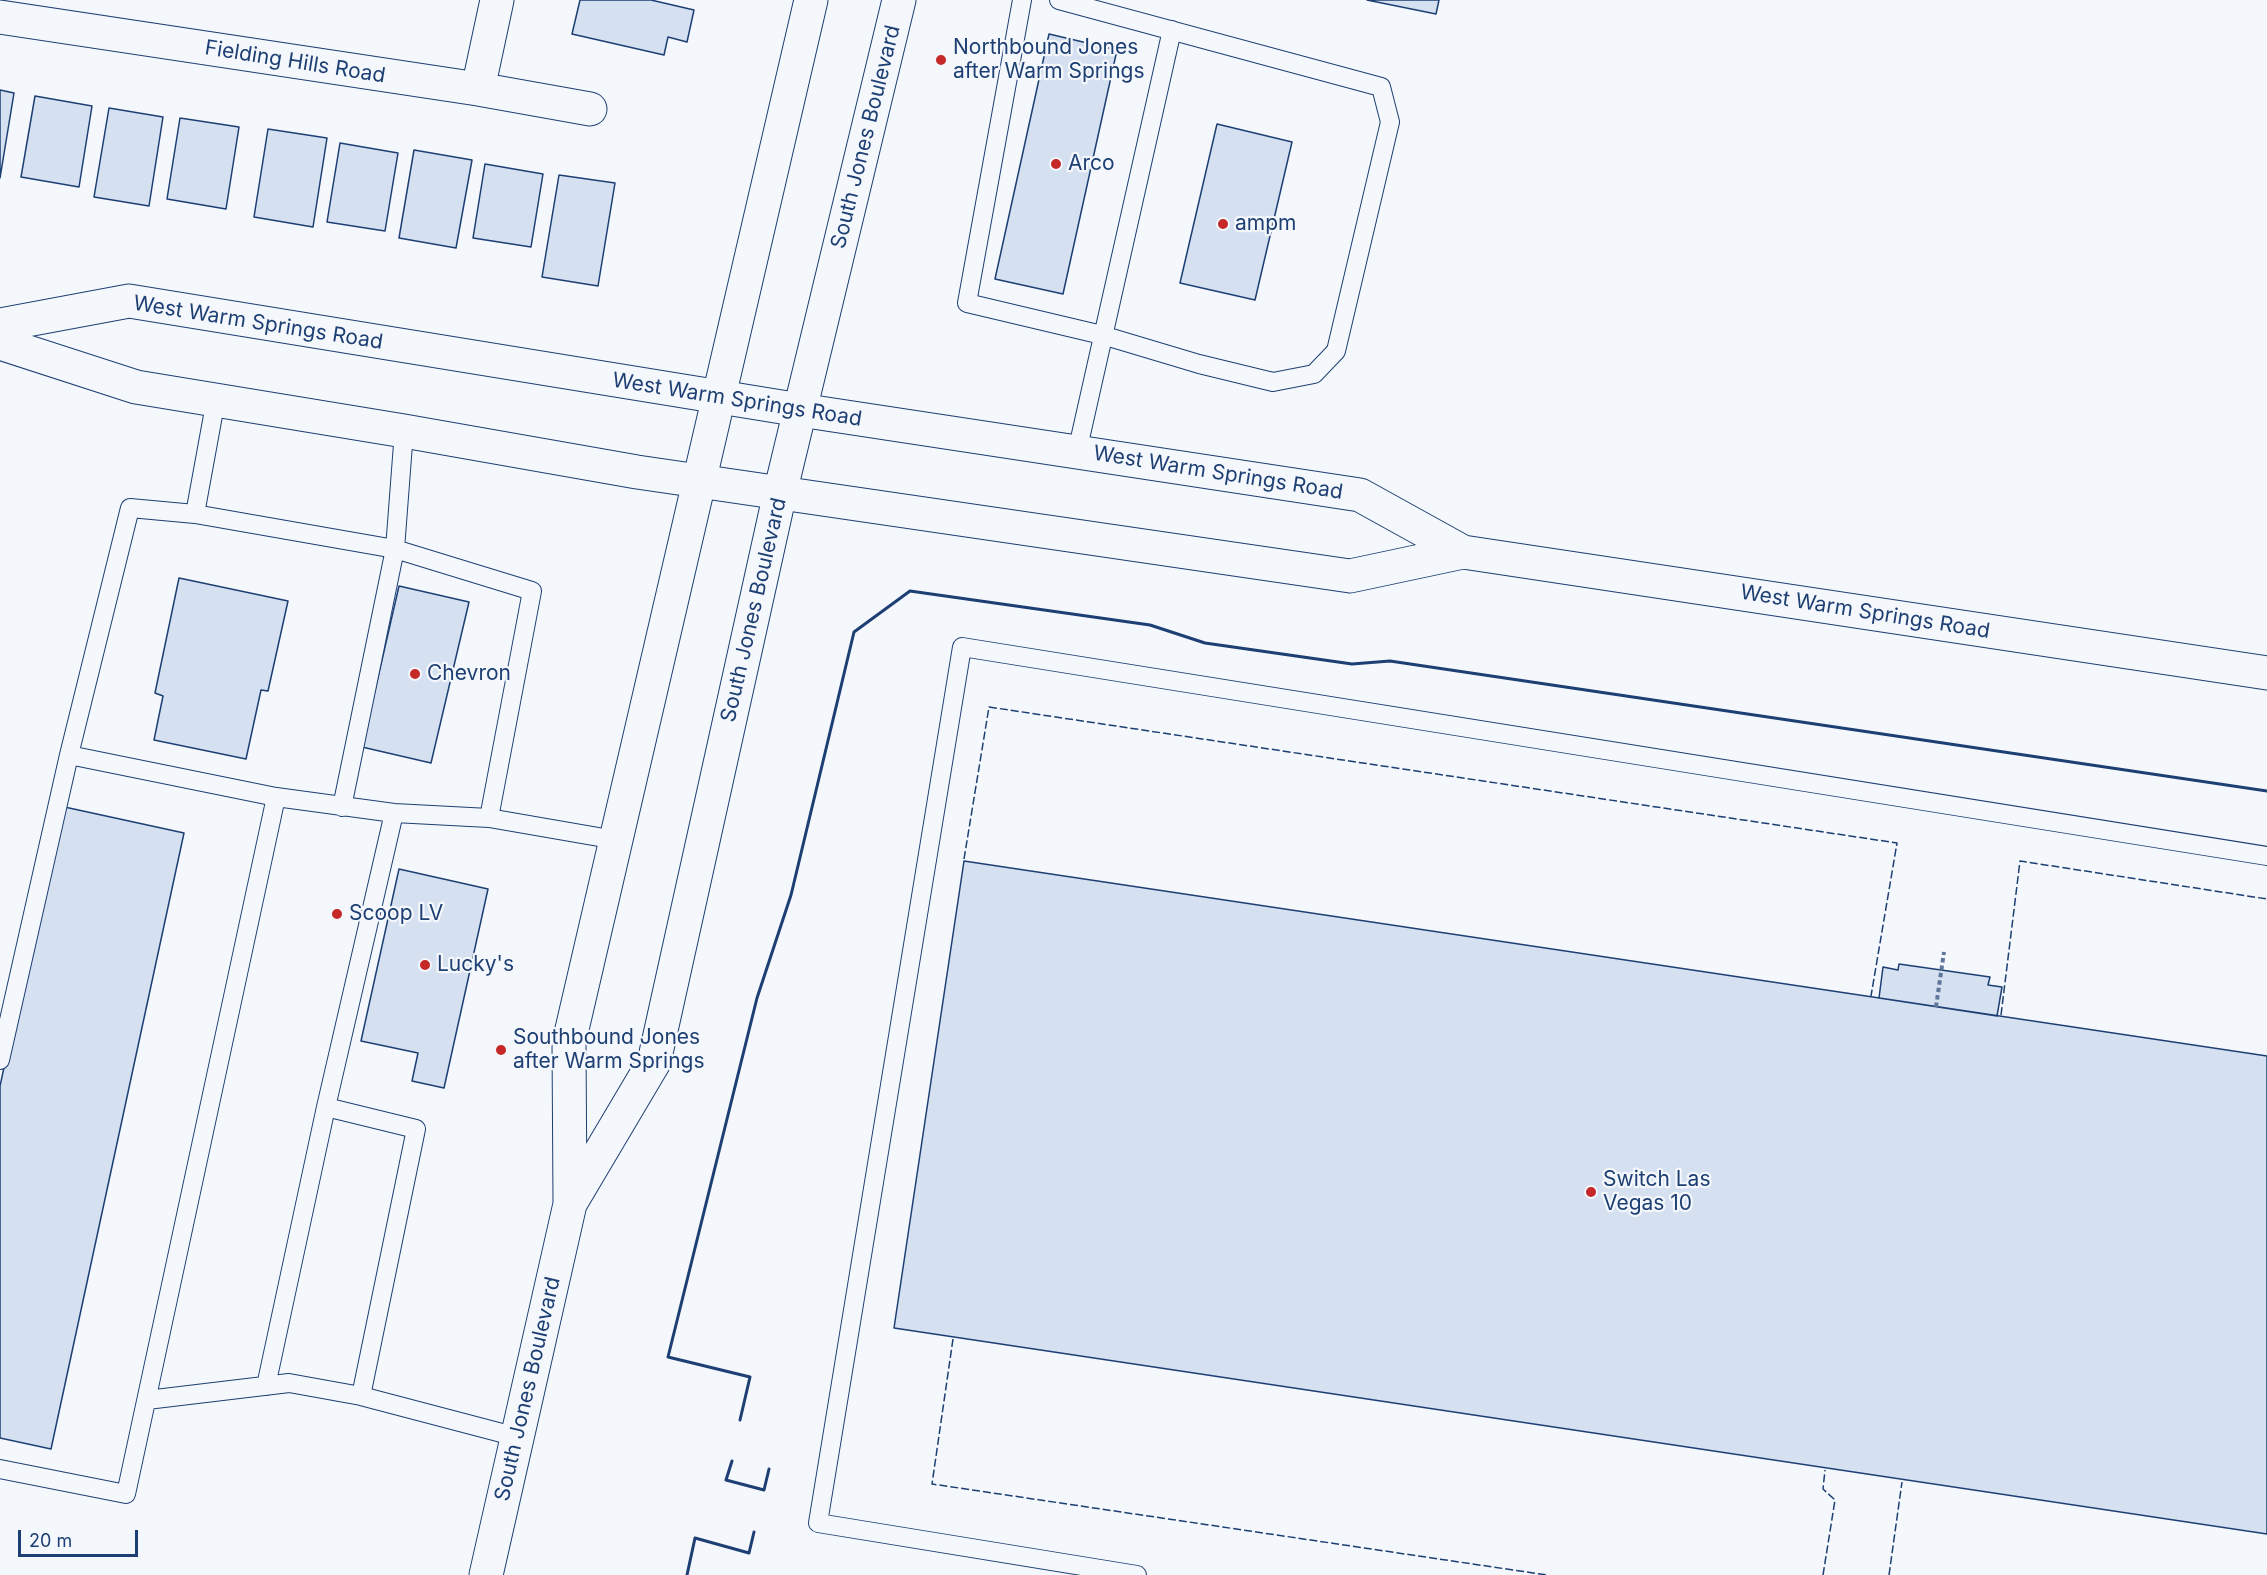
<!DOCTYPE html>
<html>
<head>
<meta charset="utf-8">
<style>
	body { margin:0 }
	#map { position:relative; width:2267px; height:1575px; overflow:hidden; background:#f4f7fb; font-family:Inter,sans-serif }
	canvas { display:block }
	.scale { position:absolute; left:18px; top:1530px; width:120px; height:27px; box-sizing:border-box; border:3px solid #1d3f73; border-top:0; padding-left:8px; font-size:18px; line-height:21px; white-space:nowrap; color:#1d3f73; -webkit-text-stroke:4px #f4f7fb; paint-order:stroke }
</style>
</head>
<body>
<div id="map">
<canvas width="2267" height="1575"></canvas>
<div class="scale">20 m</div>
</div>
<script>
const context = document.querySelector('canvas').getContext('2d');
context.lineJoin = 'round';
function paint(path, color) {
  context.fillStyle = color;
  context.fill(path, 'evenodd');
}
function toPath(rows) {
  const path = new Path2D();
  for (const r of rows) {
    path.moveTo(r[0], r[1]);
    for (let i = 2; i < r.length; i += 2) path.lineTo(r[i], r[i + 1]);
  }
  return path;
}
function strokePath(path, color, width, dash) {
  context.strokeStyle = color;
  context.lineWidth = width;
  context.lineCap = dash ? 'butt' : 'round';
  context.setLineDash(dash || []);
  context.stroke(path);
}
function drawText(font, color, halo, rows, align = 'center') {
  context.font = font + ' Inter,sans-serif';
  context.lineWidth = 4.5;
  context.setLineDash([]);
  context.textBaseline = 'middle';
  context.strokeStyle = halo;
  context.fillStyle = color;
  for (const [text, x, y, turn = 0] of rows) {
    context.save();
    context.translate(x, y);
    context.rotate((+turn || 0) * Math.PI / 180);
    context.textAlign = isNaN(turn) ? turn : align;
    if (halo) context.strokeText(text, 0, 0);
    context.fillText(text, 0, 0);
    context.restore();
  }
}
const building = toPath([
	[580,0,651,0,694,10,687,42,668,37,664,55,572,34,580,0],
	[1367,0,1439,0,1436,14,1367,0],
	[1049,34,1117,50,1063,294,995,279,1049,34],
	[0,90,14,93,0,178,0,90],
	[35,96,92,106,79,187,21,177,35,96],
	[109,108,163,117,149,206,94,197,109,108],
	[180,118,239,127,226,209,167,199,180,118],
	[1217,124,1292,142,1255,300,1180,283,1217,124],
	[268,129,327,138,313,227,254,217,268,129],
	[340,143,398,153,385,231,327,222,340,143],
	[414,150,472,160,456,248,399,238,414,150],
	[485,164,543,174,531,247,473,238,485,164],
	[559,175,615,183,598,286,542,277,559,175],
	[179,578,288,601,268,691,261,690,246,759,154,740,163,696,155,693,179,578],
	[399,586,469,602,431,763,362,747,399,586],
	[60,806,184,833,51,1449,0,1438,0,1086,60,806],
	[964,861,2267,1056,2267,1534,894,1328,964,861],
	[399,869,488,889,444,1088,412,1081,418,1053,361,1041,399,869],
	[1899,964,1990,977,1988,985,2002,987,1997,1016,1879,998,1883,967,1898,970,1899,964]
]);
const path = toPath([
	[1936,1007,1944,952]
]);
const service = toPath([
	[1022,0,967,303,1102,335,1199,364,1273,382,1314,374,1336,351,1390,122,1381,87,1059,0],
	[1077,452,1172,30],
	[195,514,216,399],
	[69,755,276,797,394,813,489,818,616,840],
	[342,807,395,549,404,431],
	[0,1060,69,755,130,508,195,514,395,549,532,591,489,818],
	[326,1107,416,1129,361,1396],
	[266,1386,326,1107,394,813],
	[147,1400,289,1383,361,1396,517,1437],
	[0,1469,126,1494,276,797],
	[1137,1575,818,1523,962,647,2267,856]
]);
const minor = toPath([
	[0,17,478,89,590,109],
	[478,89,497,0]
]);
const secondary = toPath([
	[0,325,129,301,800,410,1360,495,1463,552,2267,673],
	[0,343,136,387,404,431,637,472,1350,576,1463,552]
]);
const primary = toPath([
	[571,1202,654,1062,780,493,899,0],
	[486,1575,570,1204,569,1042,811,0]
]);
const fence = toPath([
	[964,859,989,707,1897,843,1871,996],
	[2001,1015,2020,861,2267,899],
	[953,1339,932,1484,1547,1575],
	[1823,1575,1835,1500,1823,1489,1825,1470],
	[1889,1575,1902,1482]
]);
const wall = toPath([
	[740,1420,750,1377,668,1357,757,998,791,895,854,632,910,591,1150,625,1205,643,1352,664,1390,661,2267,791],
	[732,1461,726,1480,764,1490,769,1469],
	[687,1575,695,1538,749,1553,754,1532]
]);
const markers = [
	[941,60,6,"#c62828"],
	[1056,164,6,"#c62828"],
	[1223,224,6,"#c62828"],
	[415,674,6,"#c62828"],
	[337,914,6,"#c62828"],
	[425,965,6,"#c62828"],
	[501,1050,6,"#c62828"],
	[1591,1192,6,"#c62828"]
];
const poiNames = [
	["Northbound Jones",953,48],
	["after Warm Springs",953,72],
	["Arco",1068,164],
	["ampm",1235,224],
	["Chevron",427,674],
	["Scoop LV",349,914],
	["Lucky's",437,965],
	["Southbound Jones",513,1038],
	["after Warm Springs",513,1062],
	["Switch Las",1603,1180],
	["Vegas 10",1603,1204]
];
const streetNames = [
	["Fielding Hills Road",295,62,9],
	["South Jones Boulevard",866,137,-76],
	["West Warm Springs Road",258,323,9],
	["West Warm Springs Road",737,400,9],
	["West Warm Springs Road",1218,473,9],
	["South Jones Boulevard",754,610,-77],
	["West Warm Springs Road",1865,612,9],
	["South Jones Boulevard",528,1389,-77]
];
paint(building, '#d5e0f0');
strokePath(building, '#1d3f73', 1.5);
strokePath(service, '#1d3f73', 20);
strokePath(minor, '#1d3f73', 35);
strokePath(secondary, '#1d3f73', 35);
strokePath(primary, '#1d3f73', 35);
strokePath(path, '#5e769c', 4, [4.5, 3]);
strokePath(service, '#f4f7fb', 18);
strokePath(minor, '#f4f7fb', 33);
strokePath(secondary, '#f4f7fb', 33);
strokePath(primary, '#f4f7fb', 33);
strokePath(fence, '#1d3f73', 1.5, [8, 3]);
strokePath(wall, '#1d3f73', 3);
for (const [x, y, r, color] of markers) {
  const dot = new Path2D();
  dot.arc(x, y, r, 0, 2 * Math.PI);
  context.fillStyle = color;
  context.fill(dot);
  strokePath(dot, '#f4f7fb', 2);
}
drawText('21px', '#1d3f73', '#f4f7fb', poiNames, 'left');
drawText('21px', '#1d3f73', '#f4f7fb', streetNames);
</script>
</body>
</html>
